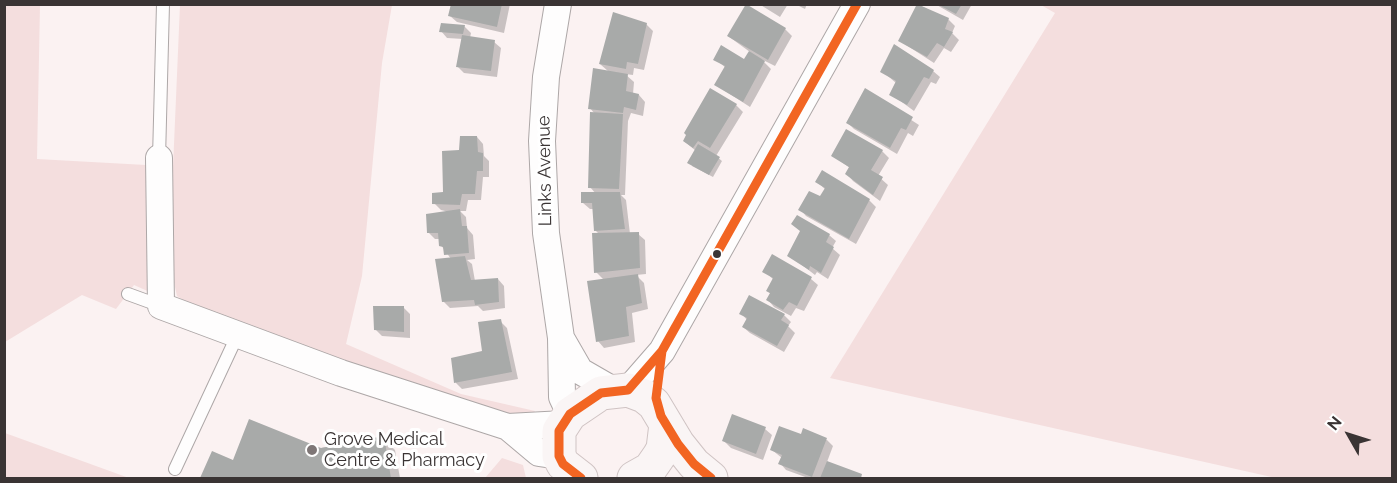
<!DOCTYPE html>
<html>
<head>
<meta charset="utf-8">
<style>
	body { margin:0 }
	#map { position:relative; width:1397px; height:483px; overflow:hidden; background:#fbf2f2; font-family:Raleway,sans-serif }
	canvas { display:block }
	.frame { position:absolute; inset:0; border:6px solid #3a3434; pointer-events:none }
	.north { position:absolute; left:1319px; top:405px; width:60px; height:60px; -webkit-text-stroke:4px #fff; paint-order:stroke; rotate:309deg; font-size:16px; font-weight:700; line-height:24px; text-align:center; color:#3a3434 }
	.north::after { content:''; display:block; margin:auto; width:21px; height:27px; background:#3a3434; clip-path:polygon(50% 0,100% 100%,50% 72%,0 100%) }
</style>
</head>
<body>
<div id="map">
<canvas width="1397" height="483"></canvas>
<div class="frame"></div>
<div class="north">N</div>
</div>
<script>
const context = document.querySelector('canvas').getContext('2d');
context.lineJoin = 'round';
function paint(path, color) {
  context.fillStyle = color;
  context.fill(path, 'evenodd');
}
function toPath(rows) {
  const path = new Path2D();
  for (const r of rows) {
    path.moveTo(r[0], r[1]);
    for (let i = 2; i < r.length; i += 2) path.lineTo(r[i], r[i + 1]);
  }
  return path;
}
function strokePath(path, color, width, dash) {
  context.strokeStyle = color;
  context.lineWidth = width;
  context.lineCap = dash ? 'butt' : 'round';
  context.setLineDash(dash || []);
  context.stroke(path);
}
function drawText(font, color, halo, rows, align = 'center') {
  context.font = font + ' Raleway,sans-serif';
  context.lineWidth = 6;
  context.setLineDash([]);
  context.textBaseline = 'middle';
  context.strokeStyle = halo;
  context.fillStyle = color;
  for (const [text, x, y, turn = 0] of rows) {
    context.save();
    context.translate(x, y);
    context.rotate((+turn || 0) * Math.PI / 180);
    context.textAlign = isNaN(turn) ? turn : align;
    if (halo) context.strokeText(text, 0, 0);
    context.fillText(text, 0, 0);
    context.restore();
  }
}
const green = toPath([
	[5,5,40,5,37,159,146,165,152,293,134,285,116,309,82,295,5,342],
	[180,5,392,5,382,63,362,276,346,344,461,394,535,411,526,426,205,314,177,296,169,260],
	[1041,5,1392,5,1392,478,1276,478,830,378,1055,13],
	[4,433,5,433,129,478,5,478],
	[502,458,523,465,526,478,485,478]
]);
const shadow = toPath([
	[452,4,510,4,504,33,457,22,450,16],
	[759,4,788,4,780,17],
	[795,4,807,4,805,9],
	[935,4,972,4,963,20],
	[919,5,948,19,955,26,952,33,959,40,951,52,944,48,934,63,900,41],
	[646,24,653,31,644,70,634,68,633,75,625,74,634,82,633,94,639,95,645,102,643,116,631,113,628,121,625,195,621,195,626,200,630,234,638,234,645,240,646,274,636,275,644,283,648,309,632,313,635,342,604,348,598,341,604,280,596,272,600,235,595,230,594,209,590,209,583,203,596,194,590,187,594,113,590,108,609,72,600,64],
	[464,26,471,33,470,38,494,42,501,48,497,77,464,73,457,66,463,39,447,38,441,31],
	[785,29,792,36,775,66,761,59,771,69,750,107,716,85,726,68,715,59,744,61,750,52,728,36],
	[882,71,933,71,940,77,936,84,931,82,914,111,891,94,896,83],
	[865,90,919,125,913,136,908,133,897,154,854,129,848,123],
	[736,105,743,112,716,156,722,161,713,177,692,166,696,151,684,141],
	[477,137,483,144,484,156,489,161,489,177,483,177,481,200,468,200,466,211,460,211,466,217,467,228,473,235,475,259,467,260,472,264,475,281,498,279,504,286,505,308,483,311,478,306,450,308,443,301,451,259,441,245,440,239,435,239,428,232,449,212,441,210,434,203,444,193,460,151],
	[882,151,889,158,878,176,888,185,880,201,853,181,847,174,850,168,833,156],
	[817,182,869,200,876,207,856,244,806,216,800,209,820,198,826,190],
	[829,235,836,241,832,248,840,255,828,279,817,272,815,275,789,255],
	[764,271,811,279,818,285,804,311,796,308,791,316,774,307,768,300,771,294,767,291,774,280],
	[403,307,410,314,410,338,382,336,375,329],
	[781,312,791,322,788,326,795,333,784,352,750,333,743,327,747,320,741,313],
	[500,321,507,328,518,379,462,389,456,383,453,359,484,352],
	[765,429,772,435,763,460,731,448,724,441],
	[803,430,827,440,833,446,827,462,864,478,808,478,786,470,780,463,782,458,772,450,801,436],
	[383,438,395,450,400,478,202,478,212,453,234,462]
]);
const building = toPath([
	[451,4,502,4,497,27,448,16],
	[746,4,786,28,768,60,727,36],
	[917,4,949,18,945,29,953,32,944,47,937,43,927,57,898,41],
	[937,4,962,4,956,14],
	[613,12,647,23,638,64,627,62,626,69,599,64],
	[441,23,465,25,463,34,439,32],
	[462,35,495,40,491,71,456,67],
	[894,44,934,70,929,79,924,77,907,105,889,95,896,81,880,72],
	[721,45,744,59,749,51,765,61,743,102,714,85,725,66,713,60],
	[593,68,628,74,626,91,639,94,636,110,624,107,623,113,588,109],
	[710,88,737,104,710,148,698,141,693,148,683,141,686,135,684,133],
	[865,88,913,117,906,130,901,128,890,148,846,123],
	[590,112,623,114,619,189,588,188],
	[846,129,883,150,871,170,883,177,873,195,845,174,849,167,831,156],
	[460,136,477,136,478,152,483,153,483,171,477,171,475,194,462,194,460,205,432,204,432,193,443,192,442,151,459,150],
	[698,144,720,157,709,175,687,163],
	[822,170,870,199,849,239,798,210,809,191,820,196,825,188,815,182],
	[581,192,620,192,625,229,594,231,592,203,581,203],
	[460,209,462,226,467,226,469,253,444,255,443,247,439,246,438,233,427,233,426,214],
	[797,215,830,234,826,242,834,247,821,273,810,266,809,270,787,256,800,231,791,224],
	[639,232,640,268,594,273,592,233],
	[772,254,812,277,797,306,789,302,783,310,766,300,770,293,766,291,773,278,762,272],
	[465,256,471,280,498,278,499,302,475,305,474,300,442,302,435,259],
	[638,274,642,303,626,307,629,336,596,342,587,281],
	[749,295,785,314,781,320,789,325,777,346,742,327,747,318,739,314],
	[373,306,404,306,404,332,374,330],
	[501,319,512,372,454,383,451,358,482,351,478,322],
	[732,414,766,427,756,454,722,441],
	[249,419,321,448,384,436,391,478,200,478,212,451,233,460],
	[779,426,801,434,803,428,827,438,812,477,778,464,782,455,770,450],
	[827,461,862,474,861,478,820,478]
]);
const service = toPath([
	[159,158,163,4],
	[128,294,161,306],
	[175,469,238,334]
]);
const minor = toPath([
	[558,4,546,77,542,141,546,233,561,338],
	[159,158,161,306,341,373,508,427],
	[628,390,662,351,857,4],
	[570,414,562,397,561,338,580,371,613,390],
	[559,456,539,453,508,427,564,424]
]);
const primary = toPath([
	[581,478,563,464,559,456,559,431,570,414,601,393,628,390,644,396,654,404,678,444,694,464,711,478],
	[634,478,650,469,659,456,663,449,666,424]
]);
const bus1 = toPath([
	[676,326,662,351,656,398,661,416,678,444,694,464,711,478],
	[581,478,563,464,559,456,559,431,570,414,601,393,628,390,662,351,857,4]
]);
const markers = [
	[717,254,5,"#3a3434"],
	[312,450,6,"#7e7676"]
];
const streetNames = [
	["Links Avenue",545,171,-91]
];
const poiNames = [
	["Grove Medical",324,440],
	["Centre & Pharmacy",324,461]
];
paint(green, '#f4dede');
paint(shadow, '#0003');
paint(building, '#a8aaa9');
strokePath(service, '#ada7a7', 14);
strokePath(minor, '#ada7a7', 28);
strokePath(primary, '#cfc3c3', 35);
strokePath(service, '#fefdfd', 12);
strokePath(minor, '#fefdfd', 26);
strokePath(primary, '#faf5f5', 33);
strokePath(bus1, '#f26522', 9);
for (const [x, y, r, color] of markers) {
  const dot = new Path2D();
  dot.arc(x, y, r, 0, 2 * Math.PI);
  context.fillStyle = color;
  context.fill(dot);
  strokePath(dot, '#fff', 2);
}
drawText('18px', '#3a3434', '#fff', streetNames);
drawText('18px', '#3a3434', '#fff', poiNames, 'left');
</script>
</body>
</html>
